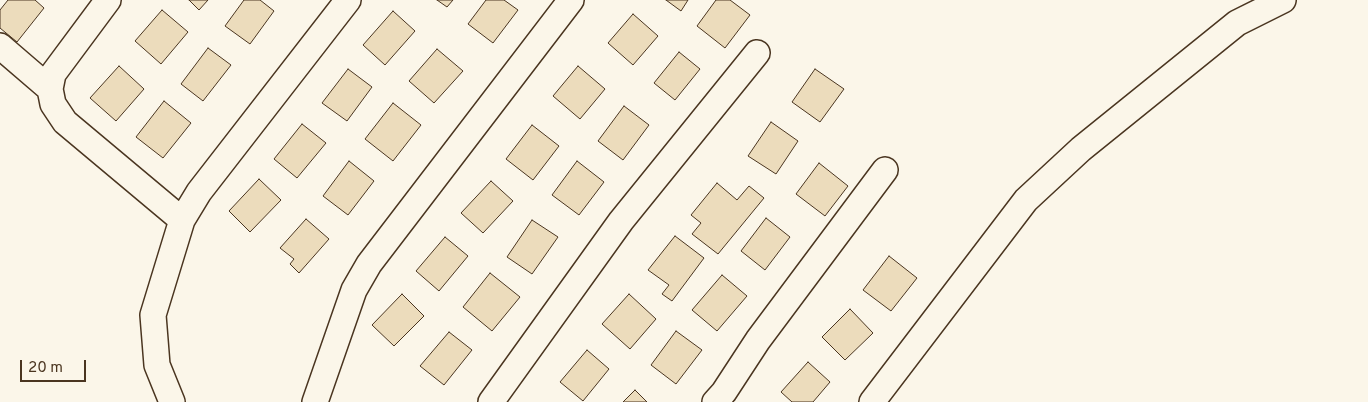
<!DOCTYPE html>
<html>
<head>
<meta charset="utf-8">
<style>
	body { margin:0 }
	#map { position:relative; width:1368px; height:402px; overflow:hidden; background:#fbf6e9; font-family:Overpass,sans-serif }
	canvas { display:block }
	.scale { position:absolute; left:20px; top:360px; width:66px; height:22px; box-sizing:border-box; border:2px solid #4a3520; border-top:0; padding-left:6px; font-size:15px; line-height:18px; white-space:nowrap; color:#4a3520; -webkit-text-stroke:4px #fbf6e9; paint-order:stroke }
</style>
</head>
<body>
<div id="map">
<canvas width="1368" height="402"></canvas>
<div class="scale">20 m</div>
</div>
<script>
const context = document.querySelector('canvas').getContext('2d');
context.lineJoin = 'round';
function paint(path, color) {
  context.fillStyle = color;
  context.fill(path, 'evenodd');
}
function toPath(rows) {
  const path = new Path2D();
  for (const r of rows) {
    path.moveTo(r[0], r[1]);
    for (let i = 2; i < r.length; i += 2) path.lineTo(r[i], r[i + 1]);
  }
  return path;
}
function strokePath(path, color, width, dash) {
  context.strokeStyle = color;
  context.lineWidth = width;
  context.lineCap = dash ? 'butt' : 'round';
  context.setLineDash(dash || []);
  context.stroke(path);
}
const building = toPath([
	[8,0,35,0,44,8,17,42,0,28,0,10,8,0],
	[189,0,208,0,199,10,189,0],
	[244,0,260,0,274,11,250,44,225,26,244,0],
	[437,0,453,0,447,7,437,0],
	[486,0,504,0,518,10,493,43,468,24,486,0],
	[666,0,688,0,681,11,666,0],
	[716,0,730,0,750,15,725,48,697,26,716,0],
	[162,10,188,32,161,64,135,41,162,10],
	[393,11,415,31,385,65,363,45,393,11],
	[633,14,658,36,633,65,608,43,633,14],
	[208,48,231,65,203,101,181,84,208,48],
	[437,49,463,71,434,103,409,81,437,49],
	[679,52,700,69,675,100,654,83,679,52],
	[119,66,144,89,116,121,90,98,119,66],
	[578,66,605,89,580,119,553,96,578,66],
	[348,69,372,87,347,121,322,103,348,69],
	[815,69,844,89,820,122,792,102,815,69],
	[164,101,191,123,163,158,136,137,164,101],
	[393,103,421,125,393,161,365,139,393,103],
	[624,106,649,125,623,160,598,141,624,106],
	[771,122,798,141,776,174,748,156,771,122],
	[302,124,326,143,297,178,274,159,302,124],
	[532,125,559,146,533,180,506,159,532,125],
	[349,161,374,181,348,215,323,196,349,161],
	[577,161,604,182,579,215,552,195,577,161],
	[819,163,848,186,825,216,796,194,819,163],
	[259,179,281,200,250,232,229,211,259,179],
	[491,181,513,201,483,233,461,213,491,181],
	[717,183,737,200,749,186,764,198,718,254,692,234,701,223,691,215,717,183],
	[766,218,790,237,765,270,741,251,766,218],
	[306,219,329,239,299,273,290,264,294,259,280,248,306,219],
	[532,220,558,237,532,274,507,257,532,220],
	[675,236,704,258,672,301,662,294,669,285,648,270,675,236],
	[445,237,468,256,439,291,416,271,445,237],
	[889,256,917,278,891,311,863,290,889,256],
	[490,273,520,297,492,331,463,307,490,273],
	[722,275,747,296,717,331,692,310,722,275],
	[402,294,424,316,394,346,372,325,402,294],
	[629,294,656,319,630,349,602,324,629,294],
	[850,309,873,333,845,360,822,337,850,309],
	[676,331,702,350,676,384,651,365,676,331],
	[449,332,472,350,444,385,420,366,449,332],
	[587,350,609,369,583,401,560,382,587,350],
	[808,362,830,382,813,402,792,402,781,392,808,362],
	[635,390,647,402,623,402,635,390]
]);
const minor = toPath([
	[108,0,53,74,50,89,53,104,65,122,182,220],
	[0,46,50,89],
	[172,402,157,365,153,315,182,220,199,192,348,0],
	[315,402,354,290,369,264,571,0],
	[491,402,621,221,757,53],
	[715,402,724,392,758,340,885,170],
	[872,402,1026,200,1081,149,1237,23,1283,0]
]);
paint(building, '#ecdcbc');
strokePath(building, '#4a3520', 1);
strokePath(minor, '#4a3520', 28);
strokePath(minor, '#fbf6e9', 25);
</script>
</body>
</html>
